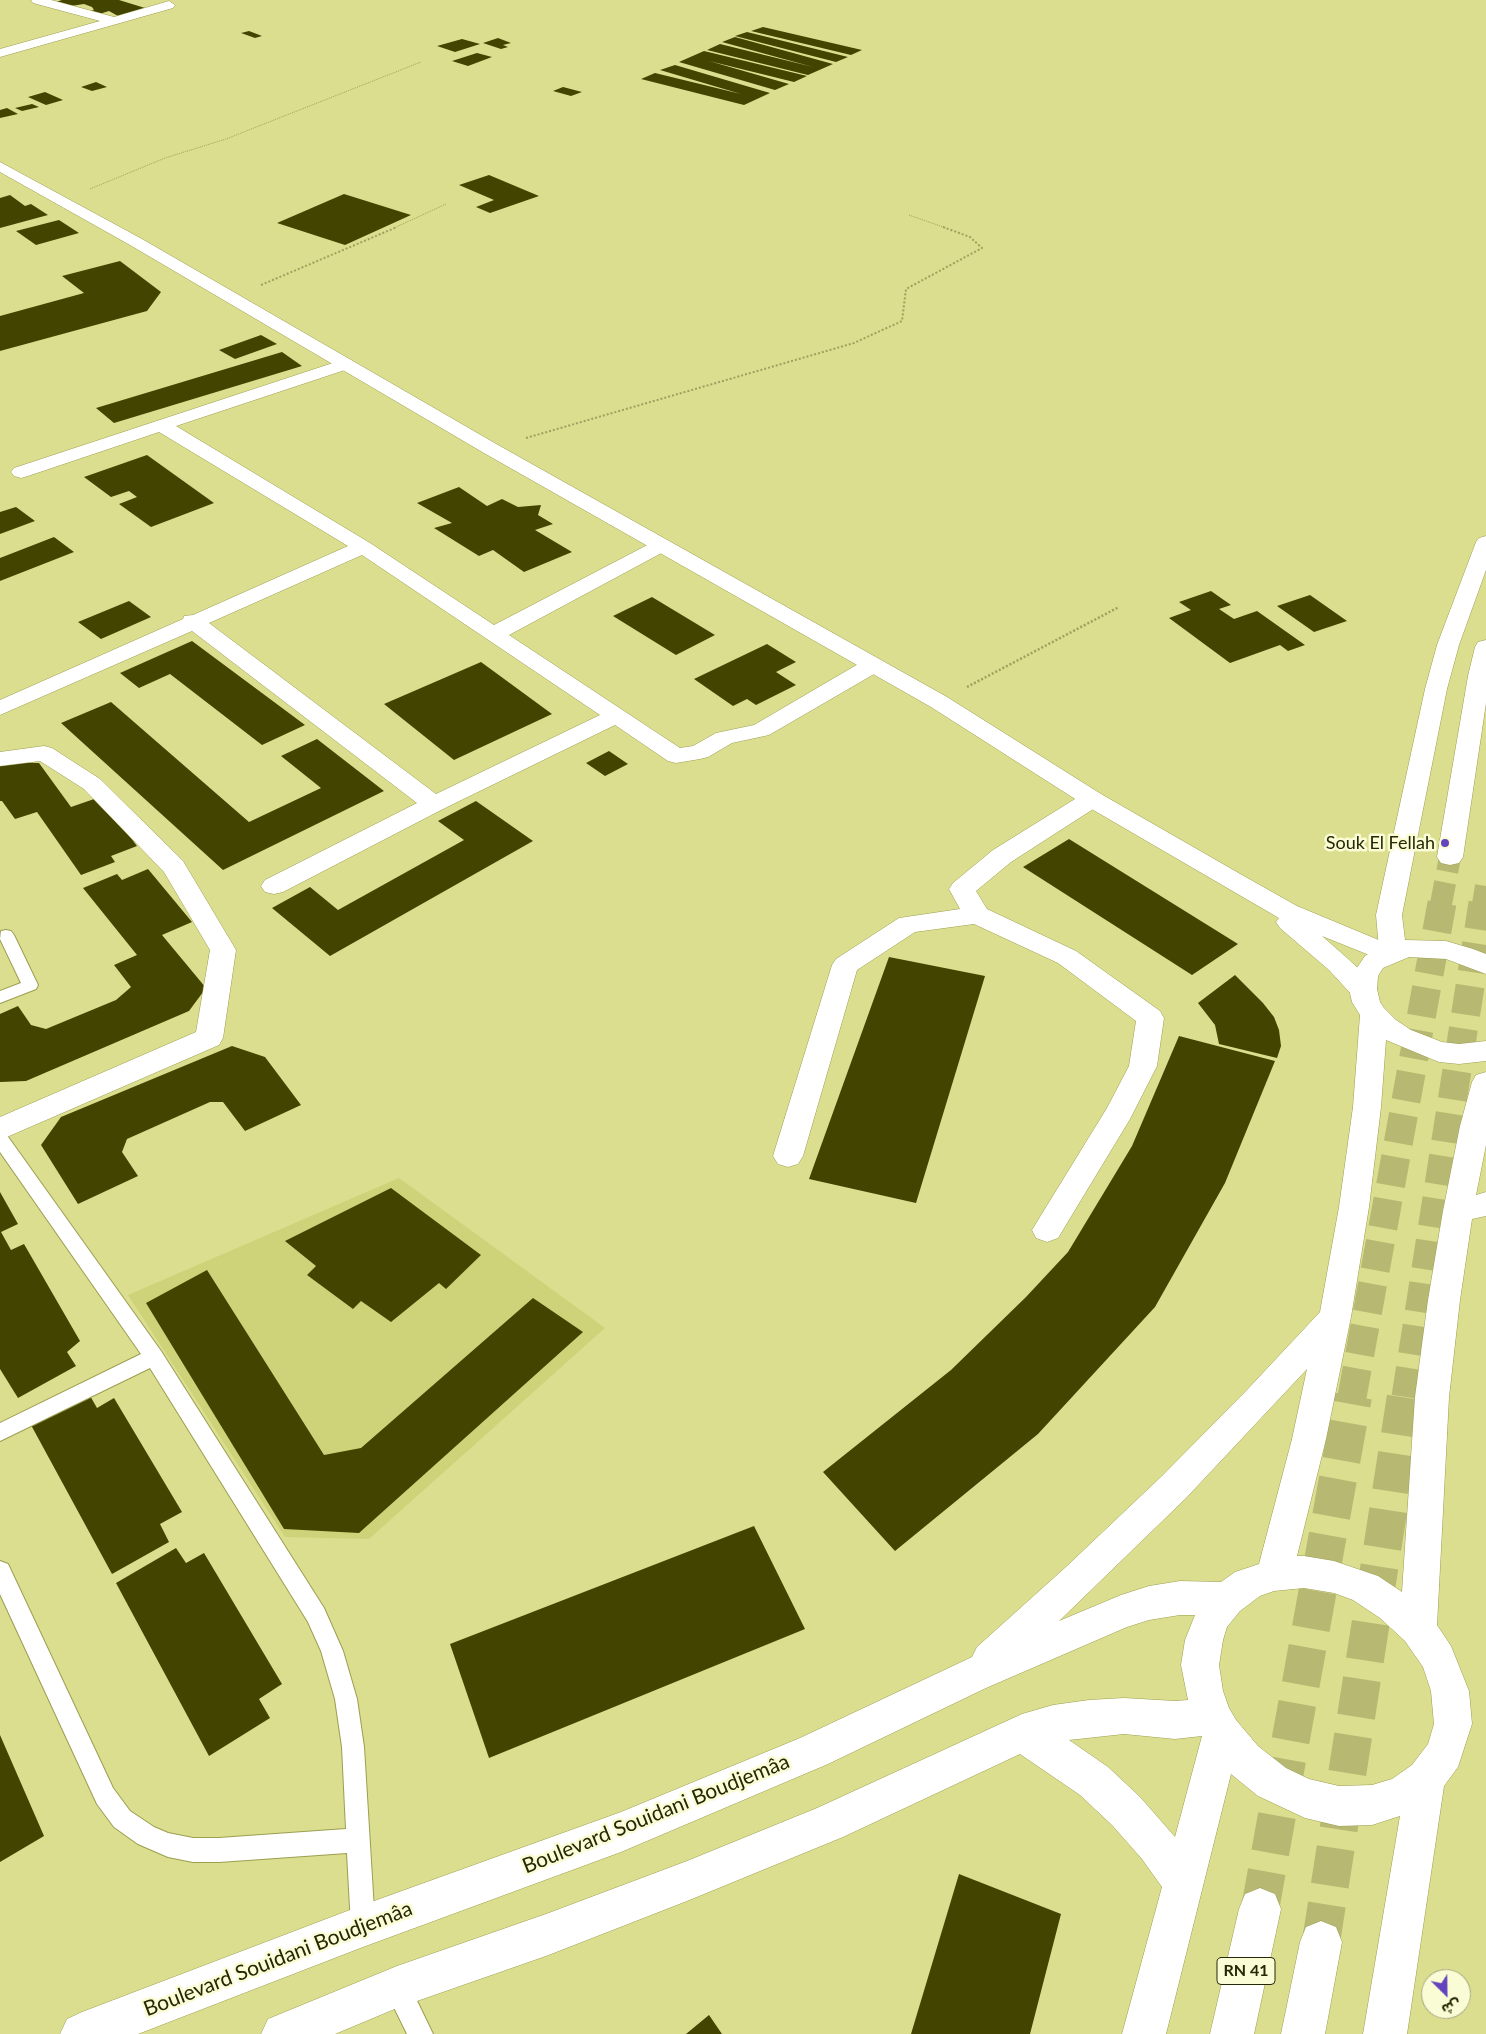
<!DOCTYPE html>
<html>
<head>
<meta charset="utf-8">
<style>
	body { margin:0 }
	#map { position:relative; width:1486px; height:2034px; overflow:hidden; background:#dbde8e; font-family:Lato,"Noto Sans Arabic",sans-serif }
	canvas { display:block }
	.north { position:absolute; left:1421px; top:1969px; width:50px; height:50px; box-sizing:border-box; background:#fafcd5; border:1px solid #a5a782; border-radius:50%; rotate:157deg; font-size:14px; font-weight:700; line-height:20px; text-align:center; color:#262705 }
	.north::after { content:''; display:block; margin:auto; width:18px; height:22px; background:#6444bc; clip-path:polygon(50% 0,100% 100%,50% 72%,0 100%) }
</style>
</head>
<body>
<div id="map">
<canvas width="1486" height="2034"></canvas>
<div class="north">ش</div>
</div>
<script>
const context = document.querySelector('canvas').getContext('2d');
context.lineJoin = 'round';
function paint(path, color) {
  context.fillStyle = color;
  context.fill(path, 'evenodd');
}
function toPath(rows) {
  const path = new Path2D();
  for (const r of rows) {
    path.moveTo(r[0], r[1]);
    for (let i = 2; i < r.length; i += 2) path.lineTo(r[i], r[i + 1]);
  }
  return path;
}
function strokePath(path, color, width, dash) {
  context.strokeStyle = color;
  context.lineWidth = width;
  context.lineCap = dash ? 'butt' : 'round';
  context.setLineDash(dash || []);
  context.stroke(path);
}
function drawText(font, color, halo, rows, align = 'center') {
  context.font = font + ' Lato,sans-serif';
  context.lineWidth = 5;
  context.setLineDash([]);
  context.textBaseline = 'middle';
  context.strokeStyle = halo;
  context.fillStyle = color;
  for (const [text, x, y, turn = 0] of rows) {
    context.save();
    context.translate(x, y);
    context.rotate((+turn || 0) * Math.PI / 180);
    context.textAlign = isNaN(turn) ? turn : align;
    if (halo) context.strokeText(text, 0, 0);
    context.fillText(text, 0, 0);
    context.restore();
  }
}
const built = toPath([
	[399,1178,605,1328,369,1539,285,1537,128,1295]
]);
const building = toPath([
	[62,0,119,0,145,8,118,16,109,11,96,15,88,12,94,10,92,7,84,4,64,7,52,3],
	[763,27,862,50,851,55,751,31],
	[249,31,262,36,255,38,241,33],
	[747,32,848,57,836,62,735,36],
	[735,37,833,64,808,75,707,50,720,44,813,67,722,42],
	[498,38,511,43,503,45,508,47,501,49,483,43],
	[462,39,480,44,455,52,437,46],
	[704,51,807,76,794,82,709,61,789,84,775,90,679,62],
	[477,53,492,57,468,66,452,61],
	[675,65,770,93,744,105,641,79,655,73,741,94,660,70],
	[96,82,107,87,92,91,81,87],
	[563,87,582,92,571,96,553,91],
	[45,92,63,100,46,105,28,97],
	[32,104,39,107,22,111,15,108],
	[7,108,18,114,0,118,0,110],
	[489,175,539,196,490,213,476,207,494,200,459,185],
	[344,194,411,215,345,245,277,223],
	[10,195,25,206,31,204,48,215,0,228,0,198],
	[59,220,79,233,36,245,16,231],
	[120,261,161,292,147,311,0,351,0,316,84,293,62,276],
	[261,335,277,344,235,359,219,350],
	[282,352,302,366,114,423,96,408],
	[147,455,214,503,151,527,119,504,137,497,129,491,111,497,84,477],
	[459,487,487,506,502,499,518,507,541,505,538,515,553,524,535,530,572,552,524,572,493,550,479,556,434,528,452,523,417,503],
	[16,507,35,521,0,534,0,512],
	[54,537,74,552,0,581,0,558],
	[1211,591,1231,605,1219,609,1234,619,1257,611,1305,645,1288,651,1280,645,1230,663,1169,618,1191,610,1179,602],
	[1310,595,1347,621,1314,632,1277,606],
	[652,597,715,635,676,655,613,616],
	[129,601,151,617,101,639,78,622],
	[192,641,305,725,262,745,170,674,139,688,120,673],
	[767,644,796,662,776,672,796,685,756,705,747,699,733,706,694,679],
	[481,662,552,714,454,760,384,704],
	[111,702,249,822,321,788,281,756,317,739,384,791,223,870,61,723],
	[609,751,628,764,605,776,586,763],
	[8,762,39,763,71,807,100,797,137,846,111,856,115,862,81,875,37,812,15,819,2,801,0,801,0,765],
	[476,801,533,841,330,956,272,908,310,887,338,910,464,840,438,821],
	[1069,839,1238,944,1192,975,1023,867],
	[148,869,192,922,162,935,206,988,189,1011,26,1081,0,1082,0,1014,18,1006,31,1025,46,1029,116,1000,131,987,114,965,137,955,83,888,117,874,122,880],
	[889,957,985,976,916,1203,809,1179],
	[1235,975,1263,1003,1274,1017,1279,1030,1281,1046,1277,1058,1219,1044,1215,1025,1198,1003],
	[1179,1036,1275,1061,1225,1183,1155,1307,1038,1434,895,1551,823,1472,951,1370,1026,1297,1068,1252,1132,1146],
	[232,1046,265,1057,301,1105,245,1131,223,1102,210,1102,127,1139,122,1152,138,1176,78,1204,41,1145,61,1117],
	[391,1188,481,1255,446,1289,439,1283,391,1322,361,1301,353,1309,307,1275,316,1266,285,1241],
	[0,1192,18,1224,1,1232,11,1250,24,1244,80,1341,67,1352,76,1366,18,1398,0,1369],
	[207,1270,324,1455,361,1448,533,1298,583,1332,359,1533,284,1529,146,1303],
	[89,1394,97,1408,114,1398,182,1512,160,1524,169,1542,112,1574,31,1425],
	[754,1526,805,1629,489,1758,450,1644],
	[176,1548,186,1563,204,1553,282,1684,259,1699,270,1718,209,1756,116,1583],
	[0,1735,44,1836,0,1862],
	[959,1874,1061,1914,1030,2034,911,2034],
	[709,2015,722,2034,686,2034]
]);
const trunkTunnelFar2 = toPath([
	[1441,904,1450,857],
	[1483,904,1486,886]
]);
const trunkTunnelFar1 = toPath([
	[1352,1397,1442,903],
	[1406,1397,1483,903]
]);
const trunkTunnel = toPath([
	[1260,1909,1353,1396],
	[1321,1942,1406,1396]
]);
const pathFar2 = toPath([
	[90,189,165,158,226,139,421,62],
	[909,215,946,228],
	[394,228,446,204]
]);
const pathFar1 = toPath([
	[261,285,397,227],
	[526,438,854,343,902,321,906,289,982,248,970,237,943,227]
]);
const path = toPath([
	[967,687,1119,607]
]);
const service = toPath([
	[6,930,11,931,14,935,38,985,36,989,0,1003,0,991,21,983,0,939,1,931,6,930],
	[0,1133,6,1134,161,1351,324,1608,343,1651,357,1699,364,1747,375,1926,372,1935,363,1938,354,1935,351,1926,347,1853,219,1862,193,1862,168,1857,138,1844,114,1827,97,1804,0,1594,0,1561,8,1564,113,1788,130,1811,154,1827,168,1833,193,1838,219,1838,346,1829,342,1747,335,1699,321,1651,308,1622,150,1368,0,1441,0,1423,141,1354,0,1152,0,1133],
	[397,1974,406,1978,433,2034,407,2034,384,1987,388,1978,397,1974]
]);
const minor = toPath([
	[31,0,51,0,114,17,169,1,175,5,173,8,0,57,0,49,100,21,33,3,31,0],
	[345,359,351,360,354,364,351,368,176,426,370,543,494,625,655,541,662,539,669,541,672,545,669,549,509,635,680,748,693,746,716,733,754,725,865,660,873,658,881,660,884,665,881,670,769,735,732,743,708,757,700,759,676,763,668,761,615,725,443,809,283,892,274,894,265,892,261,886,265,880,417,803,192,631,0,715,0,700,183,619,184,616,193,615,348,546,159,432,28,476,21,478,14,476,11,472,14,468,345,359],
	[362,555,600,715,436,794,209,623,362,555],
	[44,746,52,748,100,779,183,861,236,950,223,1038,219,1045,0,1140,0,1117,196,1032,210,950,164,872,84,789,40,761,0,766,0,752,44,746],
	[1092,792,1101,794,1104,799,1101,804,1011,862,976,891,987,909,1076,951,1160,1011,1164,1018,1157,1066,1130,1119,1058,1238,1047,1242,1036,1238,1032,1230,1107,1108,1129,1066,1136,1021,1058,963,974,924,915,932,857,970,803,1156,798,1164,788,1167,778,1164,773,1156,832,965,836,959,899,918,960,909,949,889,953,883,993,850,1083,794,1092,792]
]);
const tertiary = toPath([
	[0,162,142,239,498,445,947,697,1101,794,1242,875,1297,906,1398,948,1402,954,1398,960,1389,963,1322,936,1347,958,1373,982,1377,989,1373,996,1363,998,1353,996,1329,970,1280,928,1276,922,1279,918,1083,804,931,707,484,453,130,245,0,172,0,162]
]);
const secondary = toPath([
	[1486,536,1486,570,1459,645,1447,689,1402,915,1405,940,1446,941,1473,949,1486,954,1486,974,1446,959,1409,957,1383,968,1378,976,1377,989,1380,1002,1384,1008,1396,1020,1411,1030,1442,1042,1459,1044,1486,1041,1486,1061,1459,1064,1439,1062,1386,1040,1381,1107,1369,1207,1351,1317,1326,1439,1297,1556,1304,1556,1334,1561,1378,1576,1402,1592,1415,1397,1428,1300,1443,1211,1460,1126,1472,1082,1476,1075,1486,1072,1486,1145,1476,1195,1486,1192,1486,1216,1472,1219,1460,1300,1449,1397,1437,1625,1451,1646,1469,1691,1472,1724,1458,1767,1444,1786,1407,2034,1363,2034,1400,1816,1372,1825,1339,1826,1305,1818,1258,1796,1231,1774,1166,2034,1122,2034,1162,1887,1142,1859,1112,1825,1080,1795,1020,1754,843,1837,687,1901,546,1956,397,2008,335,2034,261,2034,268,2019,397,1966,546,1914,687,1861,817,1808,1022,1714,1053,1705,1089,1700,1124,1698,1175,1701,1188,1700,1181,1665,1185,1640,1195,1615,1180,1615,1149,1620,1127,1627,986,1688,828,1764,621,1852,363,1947,138,2034,60,2034,67,2019,82,2012,363,1905,621,1812,800,1738,972,1657,977,1647,1066,1567,1162,1476,1247,1390,1320,1312,1339,1207,1353,1107,1360,1015,1352,1002,1349,989,1352,975,1365,956,1379,948,1376,915,1425,689,1437,645,1476,542,1479,538,1486,536],
	[1307,1369,1292,1439,1259,1564,1235,1572,1221,1582,1180,1581,1149,1586,1121,1595,1059,1621,1186,1498,1307,1369],
	[1304,1588,1334,1593,1353,1600,1380,1618,1405,1641,1423,1667,1431,1691,1434,1724,1428,1744,1412,1765,1392,1779,1372,1785,1339,1786,1309,1779,1286,1768,1258,1746,1236,1720,1229,1708,1223,1691,1219,1665,1223,1640,1227,1627,1240,1611,1260,1596,1274,1591,1304,1588],
	[1124,1734,1175,1739,1202,1736,1175,1837,1140,1797,1108,1767,1069,1740,1124,1734]
]);
const trunk = toPath([
	[1486,640,1486,703,1463,857,1459,863,1450,865,1441,863,1437,857,1468,676,1475,647,1478,642,1486,640],
	[1260,1888,1275,1894,1281,1909,1254,2034,1210,2034,1239,1909,1245,1894,1260,1888],
	[1321,1921,1336,1927,1342,1942,1325,2034,1281,2034,1300,1942,1306,1927,1321,1921]
]);
const markers = [
	[1445,843,5,"#6444bc"]
];
const shields = [
	[1246,1971,58]
];
const shieldNames = [
	["RN 41",1246,1971]
];
const poiNames = [
	["Souk El Fellah",1435,843]
];
const nearStreetnames = [
	["Boulevard Souidani Boudjemâa",656,1814,-22],
	["Boulevard Souidani Boudjemâa",278,1959,-21]
];
paint(built, '#ced278');
paint(building, '#434400');
strokePath(trunkTunnelFar2, '#b7b973', 22, [22, 11]);
strokePath(trunkTunnelFar1, '#b7b973', 29, [29, 14]);
strokePath(trunkTunnel, '#b7b973', 38, [38, 19]);
strokePath(service, '#9c9e50', 2);
strokePath(minor, '#9c9e50', 1);
strokePath(tertiary, '#9c9e50', 1);
strokePath(secondary, '#9c9e50', 1);
strokePath(trunk, '#9c9e50', 1);
strokePath(pathFar2, '#9da05f', 1, [1, 1]);
strokePath(pathFar1, '#9da05f', 2, [2, 2]);
strokePath(path, '#9da05f', 2.5, [2, 2]);
paint(service, '#fff');
paint(minor, '#fff');
paint(tertiary, '#fff');
paint(secondary, '#fff');
paint(trunk, '#fff');
for (const [x, y, r, color] of markers) {
  const dot = new Path2D();
  dot.arc(x, y, r, 0, 2 * Math.PI);
  context.fillStyle = color;
  context.fill(dot);
  strokePath(dot, '#fafcd5', 2);
}
for (const [x, y, w] of shields) {
  const box = new Path2D();
  box.roundRect(x - w / 2, y - 13.5, w, 27, 4);
  context.fillStyle = '#fafcd5';
  context.fill(box);
  strokePath(box, '#262705', 1);
}
drawText('bold 16px', '#262705', null, shieldNames);
drawText('18px', '#262705', '#fafcd5', poiNames, 'right');
drawText('21px', '#262705', '#fafcd5', nearStreetnames);
</script>
</body>
</html>
